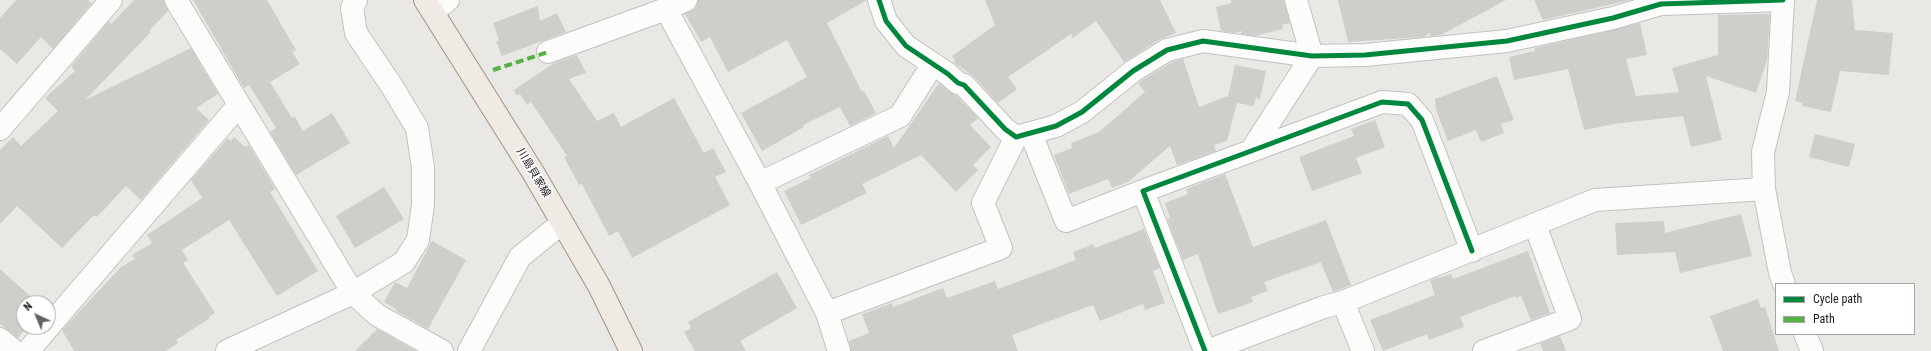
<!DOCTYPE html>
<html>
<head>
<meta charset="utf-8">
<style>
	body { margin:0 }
	#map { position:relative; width:1931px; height:351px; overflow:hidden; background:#e9e8e4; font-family:"Roboto Condensed",sans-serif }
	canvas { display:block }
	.legend { position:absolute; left:1775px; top:283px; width:140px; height:52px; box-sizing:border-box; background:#fff; border:1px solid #a4a4a4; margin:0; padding:5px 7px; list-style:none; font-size:12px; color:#1b1b1b }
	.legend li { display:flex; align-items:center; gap:8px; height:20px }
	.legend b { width:20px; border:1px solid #a4a4a4 }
	.north { position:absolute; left:16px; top:295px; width:40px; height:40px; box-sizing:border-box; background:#fff; border:1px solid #a4a4a4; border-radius:50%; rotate:316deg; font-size:11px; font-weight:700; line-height:16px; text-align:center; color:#1b1b1b }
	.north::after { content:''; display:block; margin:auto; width:14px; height:18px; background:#636361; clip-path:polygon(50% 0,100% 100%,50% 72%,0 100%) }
</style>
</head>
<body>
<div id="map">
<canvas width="1931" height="351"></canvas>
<ul class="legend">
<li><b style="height:5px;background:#00873e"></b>Cycle path</li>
<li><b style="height:5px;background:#55b145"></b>Path</li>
</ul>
<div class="north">N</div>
</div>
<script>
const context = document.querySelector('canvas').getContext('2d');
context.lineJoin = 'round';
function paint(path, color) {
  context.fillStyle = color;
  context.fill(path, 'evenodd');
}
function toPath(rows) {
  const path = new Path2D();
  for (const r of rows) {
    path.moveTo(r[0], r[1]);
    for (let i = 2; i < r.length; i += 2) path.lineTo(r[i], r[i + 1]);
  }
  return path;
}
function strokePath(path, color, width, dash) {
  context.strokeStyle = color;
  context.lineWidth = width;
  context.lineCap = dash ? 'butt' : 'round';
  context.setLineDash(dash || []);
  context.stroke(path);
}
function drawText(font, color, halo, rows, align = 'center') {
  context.font = font + ' "Roboto Condensed","Noto Sans JP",sans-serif';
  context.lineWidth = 3;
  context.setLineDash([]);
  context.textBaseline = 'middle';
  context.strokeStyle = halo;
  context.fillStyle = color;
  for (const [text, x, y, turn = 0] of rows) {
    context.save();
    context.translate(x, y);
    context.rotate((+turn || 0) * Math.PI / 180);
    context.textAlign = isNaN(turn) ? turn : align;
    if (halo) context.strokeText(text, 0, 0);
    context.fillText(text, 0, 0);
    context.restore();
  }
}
const building = toPath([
	[16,0,88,0,92,3,53,49,41,37,17,64,0,49,0,18],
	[134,0,164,0,168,11,149,31,151,32,85,100,191,48,218,94,196,108,209,120,141,200,126,186,97,217,94,215,62,248,17,206,0,224,0,150,13,137,21,146,58,111,45,98,75,71,71,66,109,21,111,24],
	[193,0,267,0,296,50,292,52,300,64,270,82,292,118,295,117,303,131,332,113,350,143,296,175,270,132,276,128,249,85,244,88],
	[698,0,867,0,827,23,862,92,864,91,876,113,850,126,840,107,803,125,804,127,762,151,741,113,807,77,787,40,728,72,710,37,701,42,685,14,696,8],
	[985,0,1160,0,1176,33,1160,39,1124,62,1096,21,1073,38,1071,34,1008,77,1017,89,998,103,973,76,953,62,955,60,952,56,995,25],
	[1231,0,1284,0,1290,23,1282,25,1283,29,1255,36,1241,34,1242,31,1235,33,1221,31,1216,7,1231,3],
	[1338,0,1506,0,1441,35,1430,36,1430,33,1423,37,1348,42],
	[1534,0,1630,0,1543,20],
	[1817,0,1852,0,1855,30,1893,33,1889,75,1840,71,1831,112,1802,106,1803,103,1795,101],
	[538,6,540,21,557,13,566,32,502,56,496,42,499,40,493,23],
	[1770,14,1767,60,1756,93,1706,76,1722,140,1691,147,1683,116,1614,124,1584,130,1568,69,1514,80,1509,57,1535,51,1535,48,1640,23,1647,55,1626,59,1636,96,1679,92,1672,68,1718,55,1718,15],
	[577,55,586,73,569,79,597,121,614,113,621,127,674,98,704,153,713,148,726,172,715,177,730,205,632,258,618,231,609,236,582,184,579,185,564,157,567,156,531,102,527,105,520,94,516,95,514,90,554,63],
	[1183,59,1199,107,1228,96,1235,65,1266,71,1260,99,1256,98,1254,106,1237,103,1227,141,1214,145,1216,151,1177,165,1170,146,1128,182,1112,188,1108,179,1069,194,1054,155,1072,148,1071,143,1099,132,1145,92,1138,83,1172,62],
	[1497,76,1514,120,1501,124,1504,133,1481,142,1476,130,1448,141,1436,110,1435,99],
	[939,83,950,92,957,96,978,118,970,125,991,147,973,165,978,170,956,192,921,155,862,184,867,193,801,225,784,191,811,178,809,175,888,136,894,148],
	[1375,120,1385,147,1356,158,1362,173,1312,191,1299,157,1354,136,1351,129],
	[1815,134,1855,144,1849,167,1809,157],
	[234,137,245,147,249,145,275,189,270,192,318,271,277,296,229,220,182,250,188,260,183,263,215,313,209,317,210,318,176,340,178,343,166,351,74,351,62,330,121,267,135,259,132,255,152,243,147,235,202,198,191,180,228,138,231,141],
	[1225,174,1253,247,1326,220,1351,285,1333,292,1321,262,1264,282,1268,291,1251,297,1253,302,1218,314,1198,254,1183,260,1167,219,1170,218,1165,203,1188,194,1186,189],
	[384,187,404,219,355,248,336,216],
	[1741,214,1752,256,1680,273,1675,252,1617,255,1615,223,1664,221,1665,233],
	[1144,229,1160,268,1153,271,1165,303,1145,310,1143,304,1100,321,1093,305,1012,335,1018,351,851,351,849,341,869,333,862,314,892,303,893,307,943,288,947,298,995,281,998,289,1076,260,1073,252,1093,244,1095,248],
	[432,241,466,260,428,329,395,310,396,309,384,302,395,282,407,288],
	[1528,251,1550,313,1531,320,1521,296,1516,298,1515,296,1460,317,1464,327,1429,340,1427,334,1383,351,1370,320,1435,295,1430,280,1451,274,1453,279],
	[0,269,38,303,24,303,24,327,27,327,18,338,0,324],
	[777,272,797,308,740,341,746,351,695,351,684,332,691,328,688,322],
	[1758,299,1761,308,1765,307,1779,351,1723,351,1710,316],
	[377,329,416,351,355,351],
	[1560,336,1566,351,1543,351,1540,343]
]);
const minor = toPath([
	[176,0,353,293,377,315,442,351],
	[879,0,886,21,906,46,948,74,958,83,964,85,1005,129,1016,137,1056,126,1082,112,1133,71,1167,50,1203,41,1312,56,1365,55,1507,41,1613,18,1661,4,1783,0],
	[1783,0,1778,92,1763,152,1764,189,1780,273,1784,284],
	[666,9,760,183,827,313,839,351],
	[433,12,448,0],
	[548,52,666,9,686,0],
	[0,129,111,0],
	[1031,134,1066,221,1143,191],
	[1251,151,1312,56,1296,0],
	[760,183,900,116,933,64],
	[1343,302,1363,351],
	[827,313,1001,248,983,203,1016,137],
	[1805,334,1812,351],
	[0,339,14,351],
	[28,351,239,105],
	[227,351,353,293,404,262,418,240,423,205,423,167,417,128,393,88,356,33,352,8,356,0],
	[469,351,520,257,562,223],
	[1205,351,1143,191,1251,151,1382,102,1408,104,1422,120,1472,251],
	[1207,351,1324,307,1343,302,1595,200,1764,189],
	[1484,351,1570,319,1535,225]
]);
const major = toPath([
	[425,0,534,174,599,286,631,351]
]);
const quiet = toPath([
	[493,70,548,52]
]);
const cycleway = toPath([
	[879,0,886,21,906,46,948,74,958,83,964,85,1005,129,1016,137,1056,126,1082,112,1133,71,1167,50,1203,41,1312,56,1365,55,1507,41,1613,18,1661,4,1783,0],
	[1205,351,1143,191,1251,151,1382,102,1408,104,1422,120,1472,251]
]);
const streetNames = [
	["川島貝家線",533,173,59]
];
paint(building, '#d0cecb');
strokePath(minor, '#c2c2c0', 24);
strokePath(major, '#9e9583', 24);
strokePath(minor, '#fcfcfb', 22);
strokePath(major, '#efeae3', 22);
strokePath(quiet, '#55b145', 4, [8, 4]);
strokePath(cycleway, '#00873e', 5);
drawText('11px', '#1b1b1b', '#fff', streetNames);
</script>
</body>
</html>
